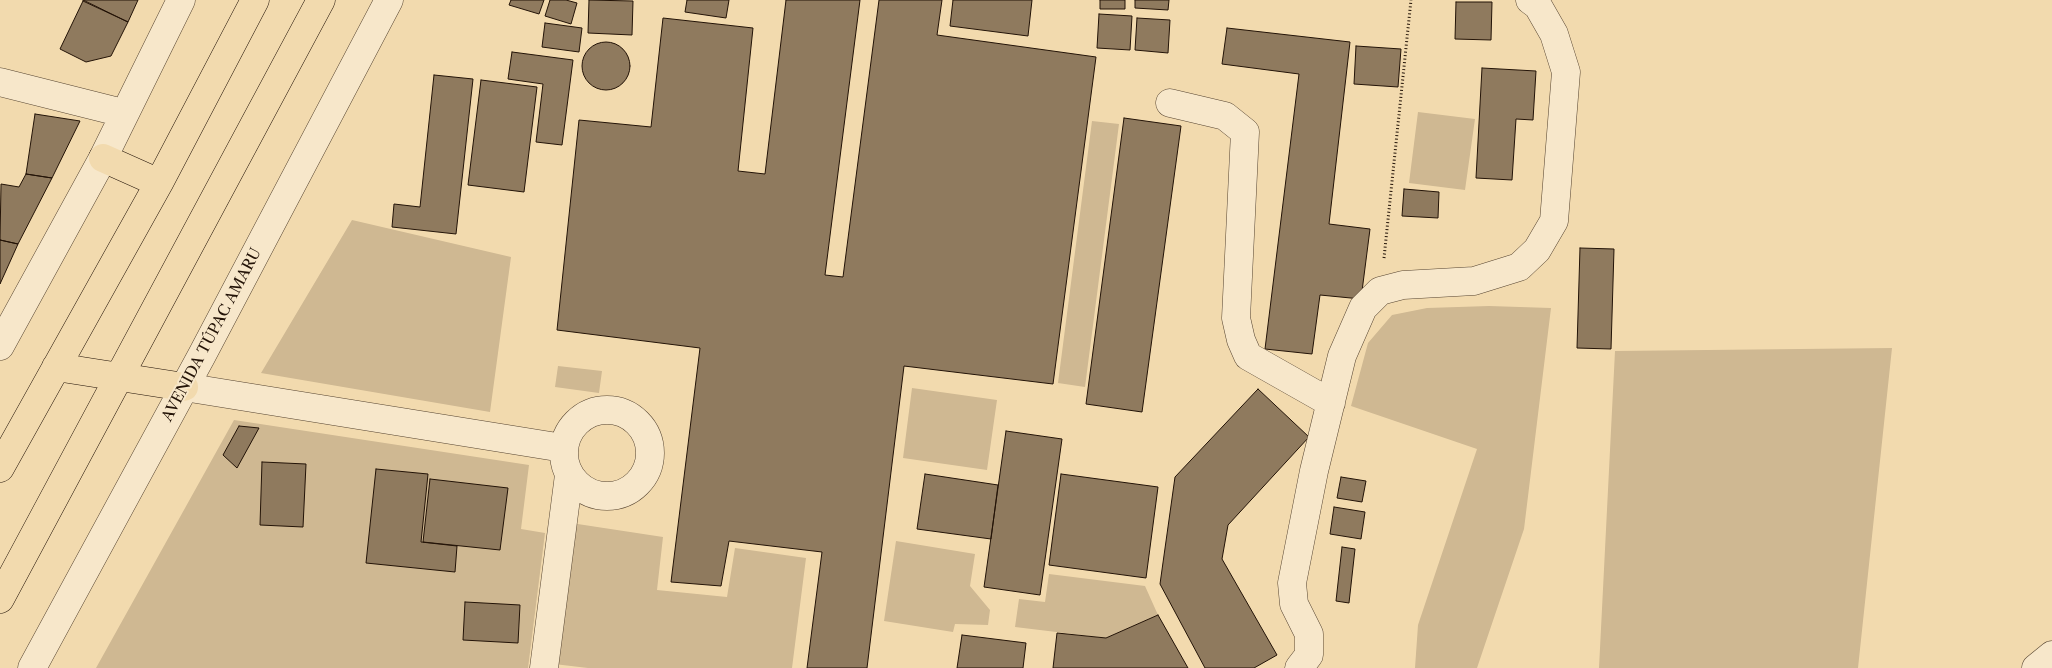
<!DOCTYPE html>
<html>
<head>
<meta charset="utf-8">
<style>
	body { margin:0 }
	canvas { display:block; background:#f2daae }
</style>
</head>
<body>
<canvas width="2052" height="668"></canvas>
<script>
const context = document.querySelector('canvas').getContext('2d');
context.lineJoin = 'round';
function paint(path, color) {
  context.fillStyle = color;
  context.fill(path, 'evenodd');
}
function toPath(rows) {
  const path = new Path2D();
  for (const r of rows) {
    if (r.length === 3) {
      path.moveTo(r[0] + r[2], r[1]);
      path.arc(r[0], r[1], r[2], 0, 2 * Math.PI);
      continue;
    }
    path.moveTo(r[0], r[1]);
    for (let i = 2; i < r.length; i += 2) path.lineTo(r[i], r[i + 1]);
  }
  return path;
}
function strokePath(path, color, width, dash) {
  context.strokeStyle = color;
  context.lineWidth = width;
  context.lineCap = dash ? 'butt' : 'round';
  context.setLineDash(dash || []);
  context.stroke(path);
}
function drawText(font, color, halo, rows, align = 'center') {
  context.font = font + ' "Libre Caslon Text",serif';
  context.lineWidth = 4;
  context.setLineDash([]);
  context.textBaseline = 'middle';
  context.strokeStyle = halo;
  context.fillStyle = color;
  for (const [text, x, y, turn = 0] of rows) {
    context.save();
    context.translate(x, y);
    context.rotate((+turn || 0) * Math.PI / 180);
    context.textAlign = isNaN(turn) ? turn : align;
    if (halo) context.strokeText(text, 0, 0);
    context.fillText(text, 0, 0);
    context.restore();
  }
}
const green = toPath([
	[1418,112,1475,119,1465,190,1409,183],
	[1092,121,1119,124,1085,387,1058,383],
	[352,220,511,257,490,412,261,373],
	[1489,306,1551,308,1524,529,1477,668,1415,668,1418,625,1477,449,1351,406,1368,343,1392,315,1427,308],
	[1892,348,1858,668,1599,668,1615,351],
	[558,366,602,371,599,393,555,387],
	[912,388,997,400,987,470,903,458],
	[234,420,529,465,521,529,545,533,528,668,96,668],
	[571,523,663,537,657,590,727,597,735,548,806,558,792,668,588,668,554,664],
	[896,541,975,554,970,586,990,610,988,625,955,624,953,632,884,621],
	[1049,574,1145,586,1158,615,1106,638,1015,627,1019,599,1045,602]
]);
const building = toPath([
	[83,0,138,0,128,22,83,0],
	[511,0,544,0,539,14,509,5,511,0],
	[550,0,566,0,577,3,571,24,545,16,550,0],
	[589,0,633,1,632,35,588,33,589,0],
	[687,0,729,0,726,18,685,12,687,0],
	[786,0,860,0,825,275,843,277,879,0,942,0,937,35,1096,57,1053,384,904,366,867,668,807,668,822,552,729,541,721,586,671,582,700,348,557,330,579,120,651,127,663,18,753,28,738,171,765,174,786,0],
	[953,0,1032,0,1028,36,950,26,953,0],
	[1100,0,1125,0,1125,9,1100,9,1100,0],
	[1135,0,1169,0,1168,10,1135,8,1135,0],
	[83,1,128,22,111,56,86,62,60,49,83,1],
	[1456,2,1492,2,1491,40,1455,39,1456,2],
	[1099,14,1132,16,1130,50,1097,48,1099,14],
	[1137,18,1170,20,1168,53,1135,50,1137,18],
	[545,23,582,28,579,52,542,47,545,23],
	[1227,28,1350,42,1329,224,1370,229,1361,299,1320,295,1312,354,1265,349,1299,74,1222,64,1227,28],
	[606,66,24],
	[1356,46,1401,49,1398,87,1354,84,1356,46],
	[512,52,573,60,562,145,536,142,543,84,508,79,512,52],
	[1482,68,1536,71,1533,120,1516,119,1512,180,1476,178,1482,68],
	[434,75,473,79,456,234,392,227,394,204,420,207,434,75],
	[481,80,537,87,524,192,468,185,481,80],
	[35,114,80,121,52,178,26,174,35,114],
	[1124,118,1181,126,1142,412,1086,404,1124,118],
	[26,174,52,178,18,244,0,240,1,184,19,187,26,174],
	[1404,189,1439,192,1438,218,1402,216,1404,189],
	[0,240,18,244,0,284,0,240],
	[1580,248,1614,249,1611,349,1577,348,1580,248],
	[1258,389,1309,437,1228,525,1222,559,1277,655,1254,668,1205,668,1160,584,1175,477,1258,389],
	[239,426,259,428,237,468,223,455,239,426],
	[1006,431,1062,439,1040,595,984,587,1006,431],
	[262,462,306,464,303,527,260,525,262,462],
	[376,469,428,474,421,542,457,546,455,572,366,563,376,469],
	[925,474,998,485,991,539,917,529,925,474],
	[1061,474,1158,487,1146,578,1049,565,1061,474],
	[1341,477,1366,481,1362,502,1337,498,1341,477],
	[430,479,508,488,500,550,423,542,430,479],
	[1334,507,1365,512,1361,539,1330,534,1334,507],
	[1342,547,1355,549,1349,603,1336,601,1342,547],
	[465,602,520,605,518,643,463,640,465,602],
	[1158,615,1188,668,1053,668,1057,633,1106,638,1158,615],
	[962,635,1026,643,1023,668,957,668,962,635]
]);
const path = toPath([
	[1384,258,1411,0]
]);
const minor = toPath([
	[0,82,123,113],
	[1170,103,1225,116,1245,132,1236,318,1241,340,1248,356,1331,403],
	[0,346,103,158,181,0],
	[184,387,563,448],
	[607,453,43],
	[32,668,202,355,389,0],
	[544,668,569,475],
	[1299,668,1309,655,1309,634,1294,604,1292,583,1314,471,1342,356,1363,308,1380,291,1403,285,1474,281,1519,267,1537,250,1554,221,1566,72,1554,34,1538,6,1530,0],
	[2036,668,2052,655]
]);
const highway = toPath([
	[103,158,159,183],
	[56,367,184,387],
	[0,468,159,183,255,0],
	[0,599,321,0]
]);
const streetNames = [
	["AVENIDA TÚPAC AMARU",212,335,-62]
];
paint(green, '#cfb892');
paint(building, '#8f7a5e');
strokePath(building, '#231307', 1);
strokePath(minor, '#574531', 29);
strokePath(highway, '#231307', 29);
strokePath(path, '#231307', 3, [1, 2.5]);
strokePath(minor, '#f7e7ca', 28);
strokePath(highway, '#f2daae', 28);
drawText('15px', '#231307', '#f7e7ca', streetNames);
</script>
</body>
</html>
